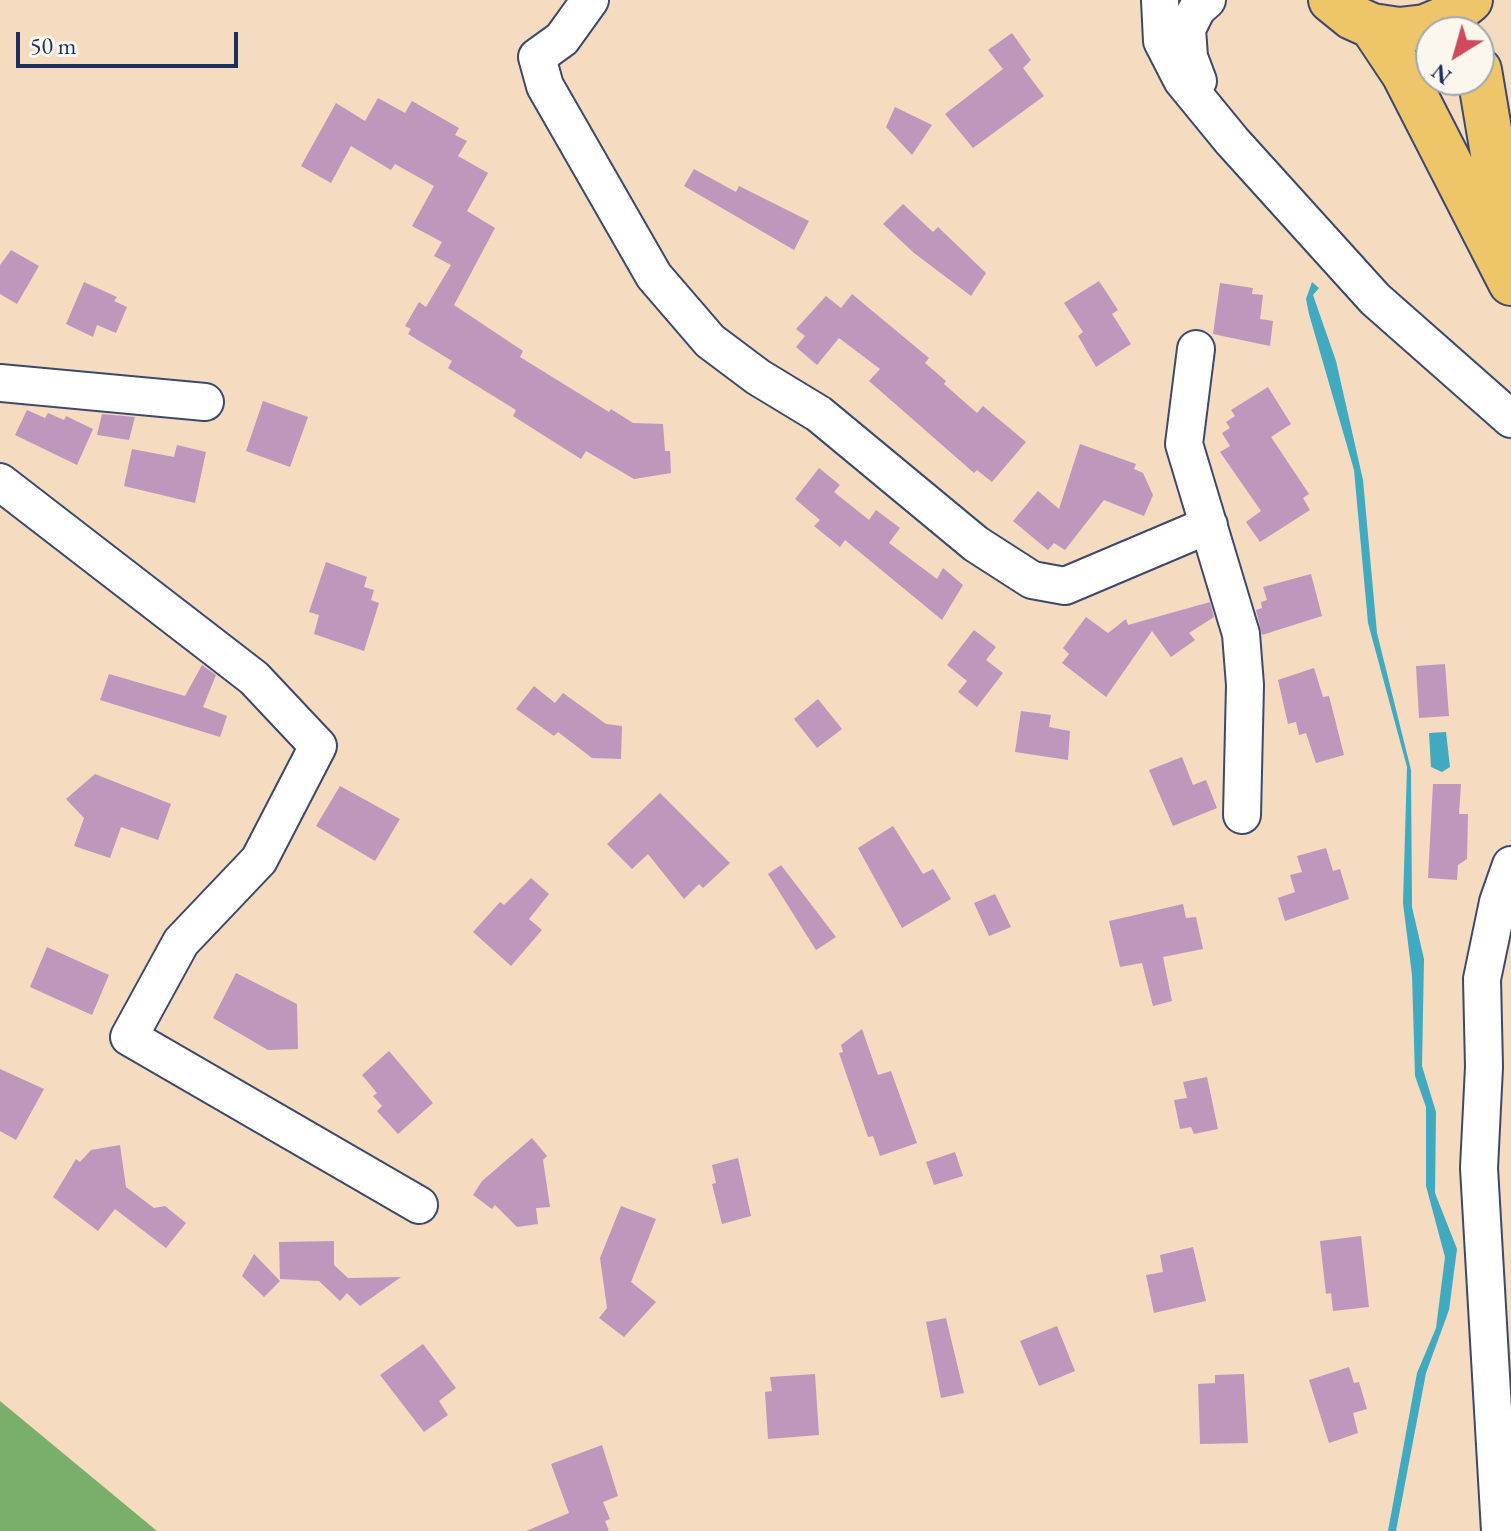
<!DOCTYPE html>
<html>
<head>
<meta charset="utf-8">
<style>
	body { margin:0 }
	#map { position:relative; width:1511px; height:1531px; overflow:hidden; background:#f5dbbf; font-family:"EB Garamond",serif }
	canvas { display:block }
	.north { position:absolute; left:1415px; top:16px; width:80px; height:80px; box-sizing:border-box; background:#fbf7ec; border:2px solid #a1a7b3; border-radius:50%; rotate:217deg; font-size:22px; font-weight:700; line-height:32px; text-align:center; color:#1b2f5e }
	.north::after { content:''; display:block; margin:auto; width:28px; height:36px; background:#d1495b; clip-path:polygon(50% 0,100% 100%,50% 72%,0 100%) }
	.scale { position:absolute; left:16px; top:32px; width:222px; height:36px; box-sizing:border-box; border:4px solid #1b2f5e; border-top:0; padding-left:10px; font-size:24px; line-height:28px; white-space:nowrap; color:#1b2f5e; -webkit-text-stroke:6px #fbf7ec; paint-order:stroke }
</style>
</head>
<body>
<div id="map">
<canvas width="1511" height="1531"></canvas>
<div class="north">N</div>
<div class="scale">50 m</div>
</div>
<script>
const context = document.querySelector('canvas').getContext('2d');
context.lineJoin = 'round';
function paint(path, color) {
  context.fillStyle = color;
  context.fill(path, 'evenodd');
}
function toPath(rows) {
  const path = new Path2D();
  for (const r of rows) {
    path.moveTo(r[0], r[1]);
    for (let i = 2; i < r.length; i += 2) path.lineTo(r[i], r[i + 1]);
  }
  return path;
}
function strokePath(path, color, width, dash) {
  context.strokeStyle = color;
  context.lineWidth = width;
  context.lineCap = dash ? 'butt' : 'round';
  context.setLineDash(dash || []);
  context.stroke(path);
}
const forest = toPath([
	[0,1401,157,1531,0,1531]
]);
const water = toPath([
	[1312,282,1319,288,1313,295,1336,361,1363,480,1377,633,1411,770,1412,907,1424,959,1422,1066,1436,1112,1435,1193,1457,1249,1449,1310,1426,1373,1396,1531,1388,1531,1417,1373,1436,1328,1445,1257,1426,1186,1426,1107,1415,1076,1412,975,1403,903,1407,767,1368,623,1354,470,1309,314,1306,299],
	[1446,732,1450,767,1442,772,1431,767,1429,733]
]);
const building = toPath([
	[1012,33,1031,60,1023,68,1044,96,973,148,945,114,1003,69,988,50],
	[378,98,405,113,412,101,459,128,455,135,467,141,458,156,488,173,467,211,495,228,454,305,523,351,520,357,609,412,611,409,633,423,663,424,665,451,670,451,671,473,634,479,586,451,581,459,513,416,516,410,448,368,452,361,408,334,411,329,405,326,419,302,426,307,451,265,434,256,442,242,412,226,434,186,395,164,391,170,351,146,331,183,301,166,336,103,365,121],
	[895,107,932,125,912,155,886,127],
	[694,169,736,192,739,186,809,221,794,250,684,186],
	[903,204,933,232,938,227,986,273,971,296,914,253,883,224],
	[11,250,39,266,17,304,0,294,0,265],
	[1099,281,1118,310,1112,314,1131,344,1096,367,1078,336,1083,332,1064,303],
	[84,282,117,297,114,301,127,307,116,333,97,325,93,337,66,324],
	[1220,283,1253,288,1252,294,1263,295,1260,319,1273,321,1270,346,1213,334],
	[852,294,929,358,925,363,946,381,944,384,977,413,983,406,1026,442,992,482,977,470,974,473,869,381,880,369,839,338,817,365,796,347,805,336,796,329,826,296,841,308],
	[1268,387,1291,424,1271,437,1309,494,1303,498,1310,510,1260,542,1246,522,1261,511,1220,452,1230,446,1222,433,1230,428,1226,422,1235,416,1231,410],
	[263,401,308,417,290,467,246,451],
	[27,410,45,418,48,413,64,420,66,416,93,429,77,465,15,435],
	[102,414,135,417,129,440,97,435],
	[1080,444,1136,464,1134,469,1143,473,1153,495,1144,516,1104,500,1065,550,1054,543,1048,550,1013,521,1038,491,1059,509],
	[177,445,206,452,195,503,124,486,132,449,174,457],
	[819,468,840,485,834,492,869,520,876,510,900,528,889,543,937,579,943,568,963,585,942,620,845,540,840,547,814,526,820,520,795,499],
	[326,562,367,577,364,587,374,590,371,600,379,603,364,651,314,634,319,615,309,612],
	[1311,574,1322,616,1262,635,1256,610,1262,608,1261,602,1267,600,1263,587],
	[1210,602,1214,617,1189,633,1195,640,1171,657,1152,631,1106,697,1062,663,1069,654,1063,648,1086,617,1108,633,1126,619,1128,625],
	[974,630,996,647,986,660,1003,673,977,707,958,692,967,681,947,665],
	[1445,664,1449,716,1419,718,1416,666],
	[202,665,216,675,203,707,227,716,220,737,100,700,109,674,185,696],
	[1314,668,1323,697,1329,696,1344,755,1316,763,1306,733,1299,735,1296,722,1288,724,1278,680],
	[534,686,555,703,563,693,606,724,622,726,621,759,592,758,558,732,554,736,516,709],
	[818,699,842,729,817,748,794,719],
	[1021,711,1051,715,1049,727,1070,731,1068,760,1015,752],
	[1182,757,1193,785,1206,780,1217,808,1173,826,1149,770],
	[95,774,171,804,158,840,121,827,110,858,74,846,84,818,66,799],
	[1433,784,1461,784,1459,814,1468,814,1467,859,1458,865,1457,880,1428,878],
	[340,786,400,819,375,861,316,826],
	[660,793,730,863,703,888,699,884,684,899,648,854,632,869,607,844],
	[893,826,923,874,933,869,951,899,902,928,858,848],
	[1326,848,1333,871,1340,869,1349,899,1285,921,1278,898,1295,892,1290,875,1302,872,1297,856],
	[781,865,836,937,816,950,768,874],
	[531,878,549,894,529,919,542,930,511,966,473,932,500,902,504,905],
	[995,894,1011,927,989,936,974,903],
	[1183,904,1186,918,1196,917,1203,949,1163,957,1172,1001,1153,1006,1142,963,1120,967,1109,921],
	[47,947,109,975,92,1015,30,987],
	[236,973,297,1004,298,1049,268,1050,213,1018],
	[862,1029,878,1075,891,1071,917,1143,880,1156,873,1136,868,1137,839,1053,843,1052,841,1045],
	[389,1051,433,1103,398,1134,377,1111,382,1106,373,1096,377,1093,362,1075],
	[0,1069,44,1089,16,1140,0,1131],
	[1207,1077,1218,1129,1194,1134,1191,1127,1180,1129,1174,1100,1187,1098,1183,1082],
	[532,1138,547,1156,543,1160,550,1207,536,1208,538,1224,517,1227,495,1205,492,1209,473,1195,482,1181],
	[120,1145,126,1187,154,1208,165,1206,186,1223,166,1248,115,1209,98,1231,53,1197,76,1159,80,1162,91,1150],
	[955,1152,963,1176,934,1185,926,1162],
	[738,1158,751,1216,722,1224,712,1184,716,1183,712,1165],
	[621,1206,656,1219,631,1282,656,1302,624,1337,599,1318,607,1308,600,1258],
	[1361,1236,1369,1307,1333,1311,1331,1293,1326,1294,1320,1241],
	[334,1241,334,1265,348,1278,401,1277,360,1306,347,1293,340,1301,319,1281,280,1279,279,1242],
	[1193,1247,1206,1301,1154,1313,1146,1275,1163,1272,1160,1255],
	[254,1254,280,1281,264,1297,242,1276],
	[946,1318,964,1393,941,1398,926,1322],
	[1057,1326,1075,1371,1039,1386,1020,1341],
	[423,1344,456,1388,439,1401,448,1415,424,1432,380,1375],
	[1349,1367,1354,1383,1359,1382,1367,1409,1353,1413,1358,1433,1329,1443,1309,1380],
	[815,1374,819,1435,768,1439,765,1392,772,1391,770,1377],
	[1244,1374,1248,1443,1200,1444,1198,1384,1215,1383,1215,1375],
	[602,1445,618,1496,603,1502,610,1519,605,1521,609,1531,526,1531,569,1513,551,1464]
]);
const minor = toPath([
	[590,0,562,39,537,57,545,86,654,276,710,341,758,377,819,414,976,544,1032,580,1065,586,1209,525],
	[1160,0,1162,41,1182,80,1232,141,1375,299,1511,419],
	[1198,81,1189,57,1187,29,1197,9,1207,0],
	[1196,349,1184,444,1241,634,1245,685,1242,815],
	[0,383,205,402],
	[0,482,254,678,318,746,259,860,181,942,129,1037,419,1205],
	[1500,1531,1479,1168,1484,1067,1482,979,1498,902,1511,865]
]);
const primary = toPath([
	[1331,0,1352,17,1372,26,1399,30,1425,27,1449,17,1470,0],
	[1372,26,1404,74,1511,283],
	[1479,70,1498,183,1511,232]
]);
paint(forest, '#79ae6b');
paint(water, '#41a9c0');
paint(building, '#be97bd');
strokePath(minor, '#3c496d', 40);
strokePath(primary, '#3c496d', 48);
strokePath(minor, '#fff', 36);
strokePath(primary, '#eec569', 44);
</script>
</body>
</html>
